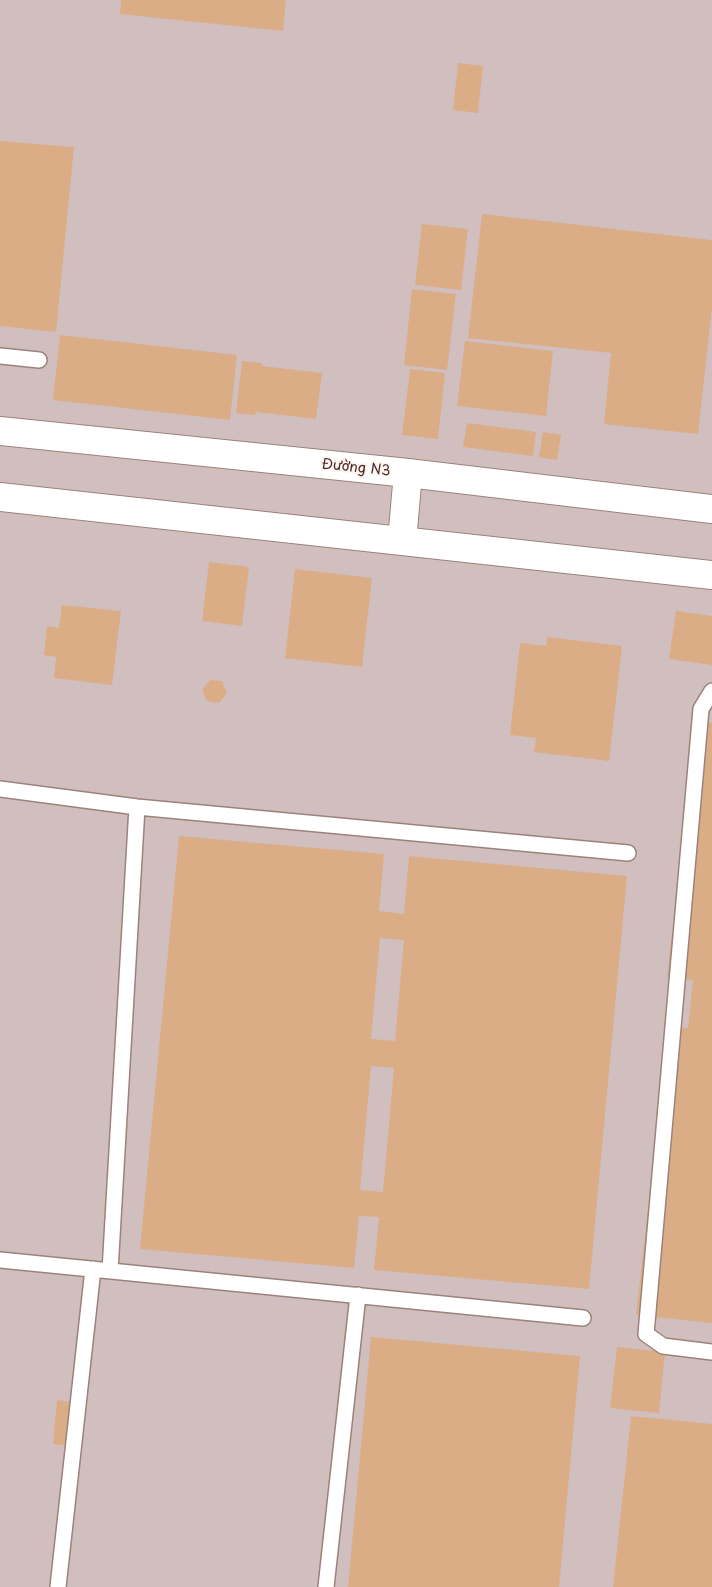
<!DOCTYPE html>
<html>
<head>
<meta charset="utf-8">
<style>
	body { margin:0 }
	canvas { display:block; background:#ede6c7 }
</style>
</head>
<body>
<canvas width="712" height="1587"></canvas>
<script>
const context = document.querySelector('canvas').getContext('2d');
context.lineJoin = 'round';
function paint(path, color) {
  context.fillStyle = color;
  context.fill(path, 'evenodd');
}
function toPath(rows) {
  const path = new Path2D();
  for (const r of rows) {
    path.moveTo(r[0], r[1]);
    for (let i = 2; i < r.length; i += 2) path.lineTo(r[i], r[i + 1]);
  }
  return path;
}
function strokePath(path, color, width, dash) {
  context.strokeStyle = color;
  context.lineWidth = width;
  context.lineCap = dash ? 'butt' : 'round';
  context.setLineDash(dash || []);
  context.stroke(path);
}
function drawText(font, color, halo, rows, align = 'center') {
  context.font = font + ' "Playpen Sans",sans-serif';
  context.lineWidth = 4;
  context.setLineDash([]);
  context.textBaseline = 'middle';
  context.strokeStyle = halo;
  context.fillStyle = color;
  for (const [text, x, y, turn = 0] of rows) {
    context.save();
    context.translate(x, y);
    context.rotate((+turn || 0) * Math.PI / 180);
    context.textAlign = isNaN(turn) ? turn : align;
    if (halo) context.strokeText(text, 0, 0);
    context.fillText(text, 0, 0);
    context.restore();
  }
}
const industrial = toPath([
	[0,0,712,0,712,1587,0,1587]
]);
const building = toPath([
	[121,0,286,0,283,31,120,14],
	[458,63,483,66,478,113,453,110],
	[0,141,74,147,56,332,0,326],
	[482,214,712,240,712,307,698,434,604,424,611,353,468,338],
	[422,224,468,229,461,290,415,285],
	[412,289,456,294,447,370,404,365],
	[60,335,237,355,230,420,53,400],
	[465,341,553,351,546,416,457,406],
	[242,361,262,363,262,366,322,373,316,419,256,412,255,415,236,413],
	[410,369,445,373,438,439,402,435],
	[467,423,536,432,533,456,463,447],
	[543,432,561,435,557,460,539,457],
	[209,562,249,567,242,626,202,621],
	[295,569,372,578,362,667,285,658],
	[62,605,121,611,112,685,54,678,56,657,44,655,47,626,59,628],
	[676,611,712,616,712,665,669,659],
	[547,637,622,646,609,761,534,752,536,738,510,735,520,643,546,646],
	[210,680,222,681,227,693,219,703,207,701,202,690],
	[696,722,712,723,712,1323,636,1315,669,1026,688,1028,693,980,667,977],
	[179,836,384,854,379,911,404,914,409,856,627,876,589,1289,374,1270,379,1217,359,1216,354,1268,140,1249],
	[380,938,404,940,395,1041,371,1039],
	[371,1066,394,1068,383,1192,360,1190],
	[371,1337,580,1356,559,1587,348,1587],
	[617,1347,665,1352,659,1413,610,1408],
	[57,1400,75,1402,71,1446,53,1444],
	[631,1416,712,1424,712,1587,613,1587]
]);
const lane = toPath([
	[0,356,39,360],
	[712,691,701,709,646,1334,663,1346,712,1352],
	[0,789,137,807,628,853],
	[0,1260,583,1318],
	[110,1271,137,807],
	[58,1587,93,1269],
	[326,1587,358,1295]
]);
const street = toPath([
	[0,431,408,473,712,509],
	[0,497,712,575],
	[402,541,408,473]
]);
const streetNames = [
	["Đường N3",356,468,6]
];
paint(industrial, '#d1bfbf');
paint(building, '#dbad86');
strokePath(lane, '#9c8279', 18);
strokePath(street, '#9c8279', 30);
strokePath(lane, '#fff', 15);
strokePath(street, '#fff', 28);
drawText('14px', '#4a1f2b', '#fbf7ec', streetNames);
</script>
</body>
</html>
